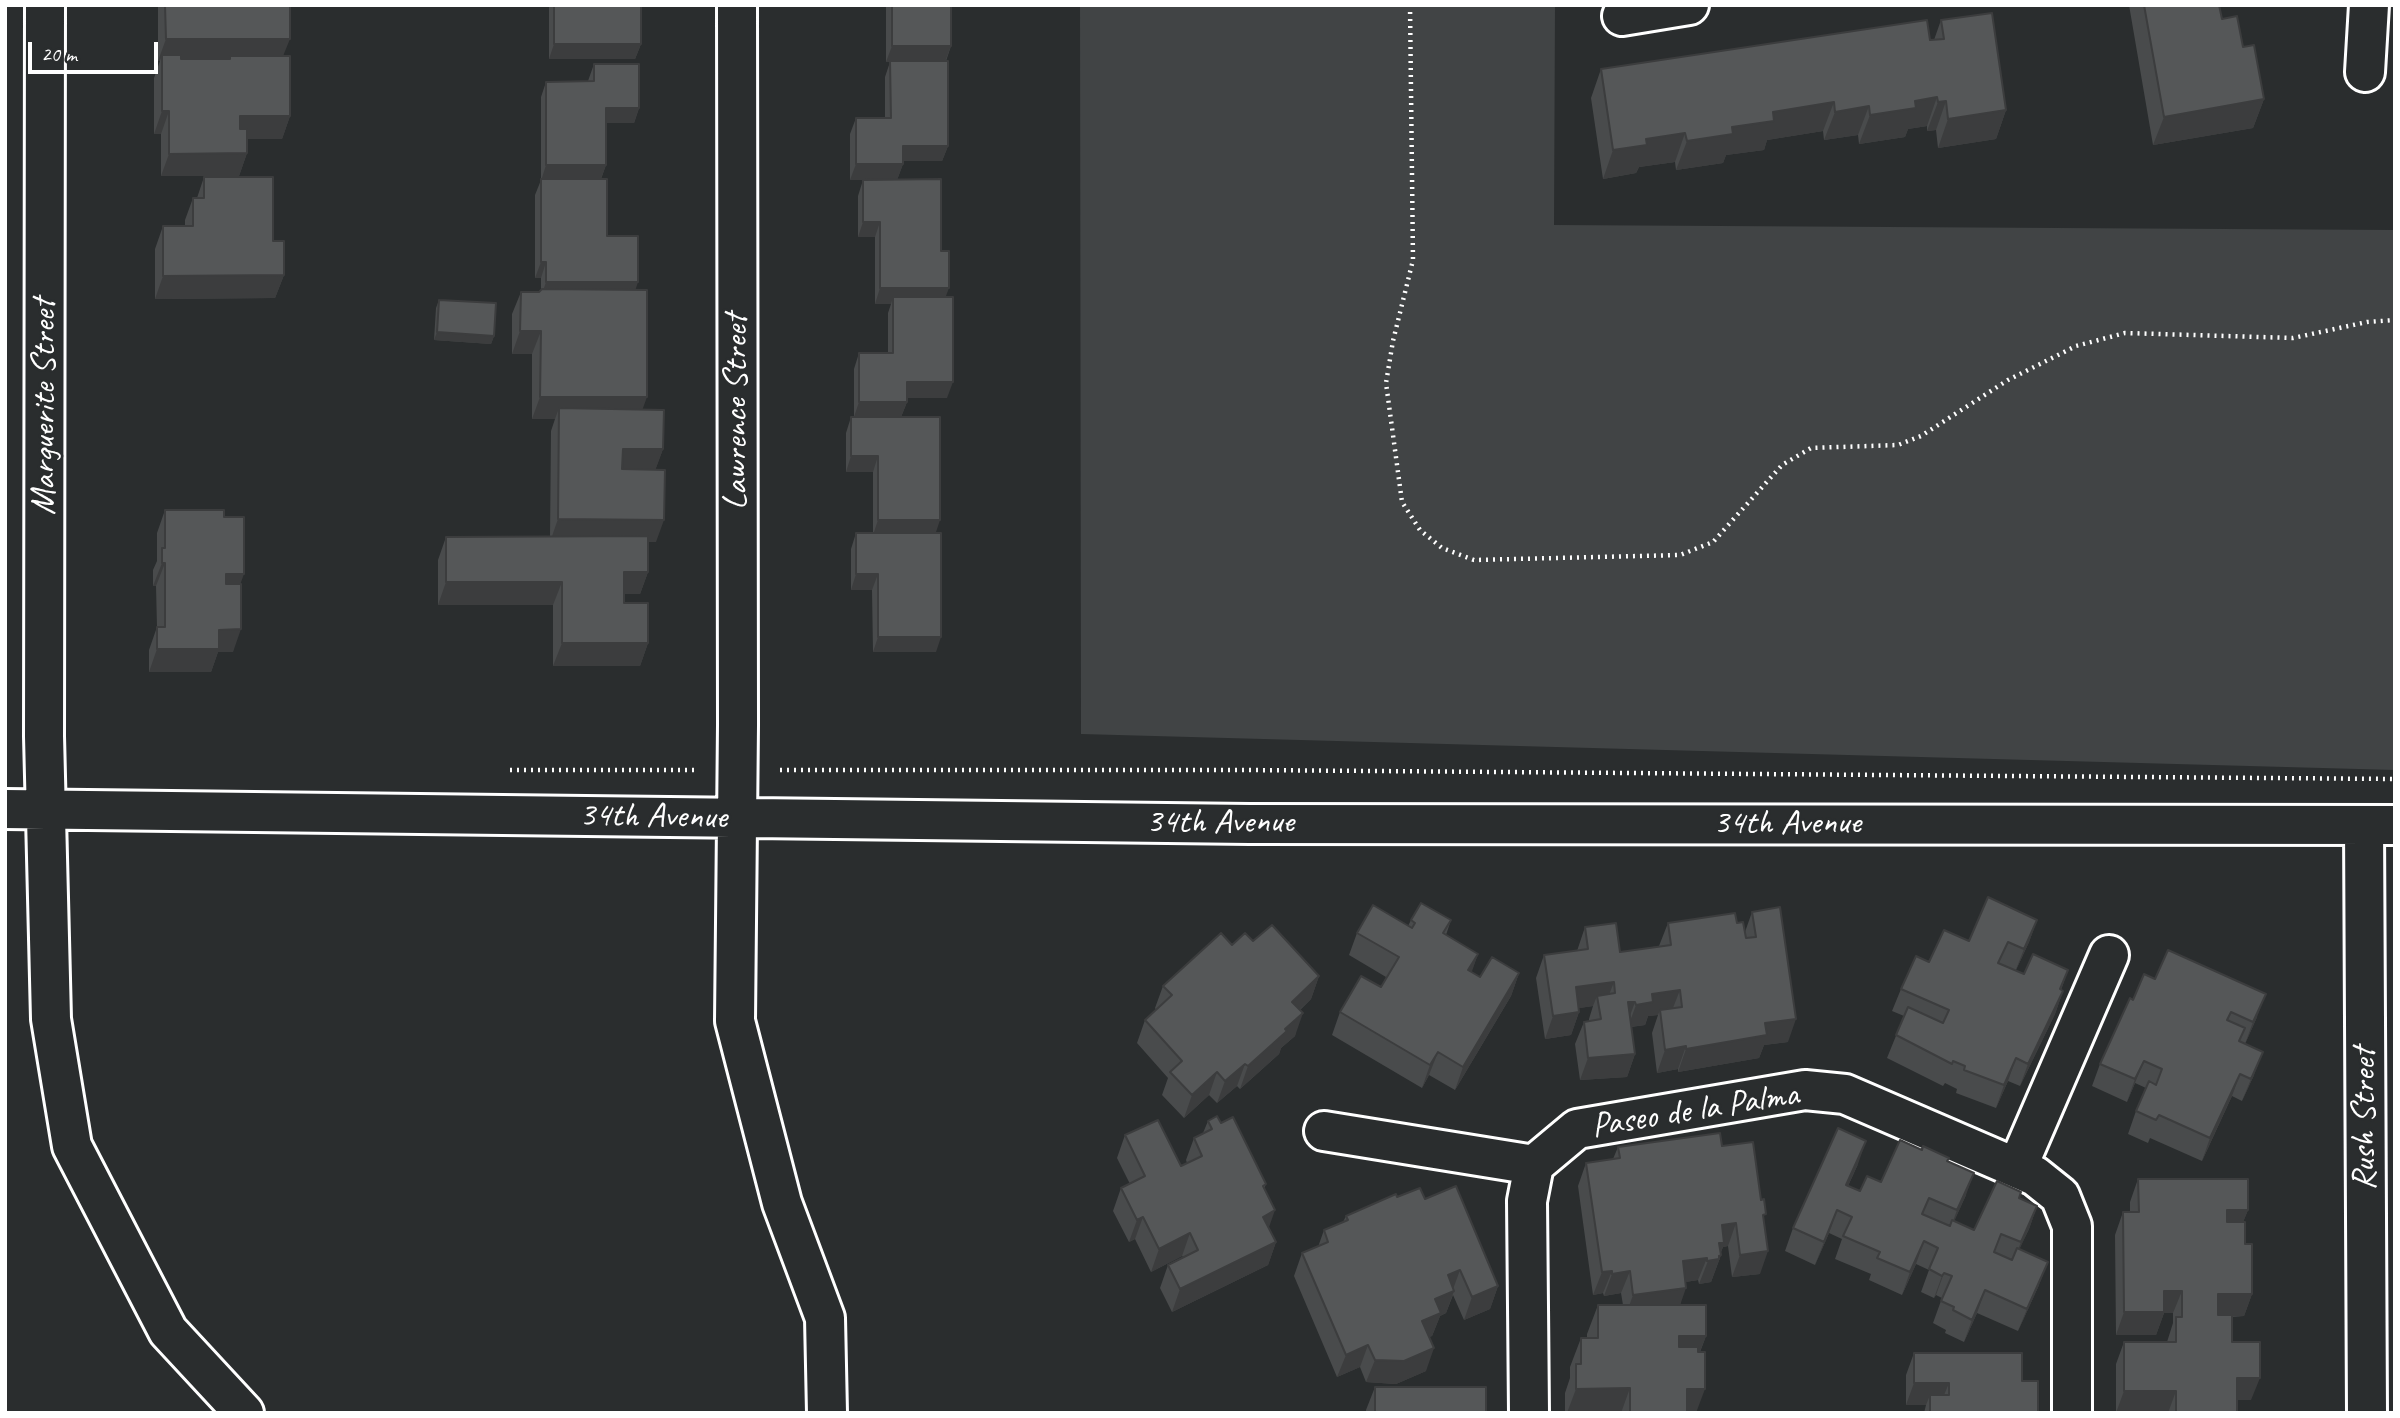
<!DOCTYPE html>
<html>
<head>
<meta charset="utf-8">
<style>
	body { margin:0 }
	#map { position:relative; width:2400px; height:1418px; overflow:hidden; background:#2a2d2e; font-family:Caveat,sans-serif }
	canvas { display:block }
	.frame { position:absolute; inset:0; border:7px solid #fff; pointer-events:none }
	.scale { position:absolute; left:28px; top:42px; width:130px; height:32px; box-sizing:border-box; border:4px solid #fff; border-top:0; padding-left:9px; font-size:21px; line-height:24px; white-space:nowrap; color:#fff; -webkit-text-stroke:5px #2a2d2e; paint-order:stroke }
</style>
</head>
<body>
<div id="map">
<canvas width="2400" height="1418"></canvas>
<div class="frame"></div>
<div class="scale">20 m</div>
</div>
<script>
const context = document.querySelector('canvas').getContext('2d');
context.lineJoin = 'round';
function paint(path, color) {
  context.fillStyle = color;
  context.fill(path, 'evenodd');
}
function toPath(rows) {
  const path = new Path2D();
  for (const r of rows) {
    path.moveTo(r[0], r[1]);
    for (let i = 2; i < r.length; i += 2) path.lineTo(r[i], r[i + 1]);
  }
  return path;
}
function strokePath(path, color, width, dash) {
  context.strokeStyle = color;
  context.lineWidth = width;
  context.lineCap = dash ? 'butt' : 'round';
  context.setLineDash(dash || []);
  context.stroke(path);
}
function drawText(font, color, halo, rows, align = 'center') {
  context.font = font + ' Caveat,sans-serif';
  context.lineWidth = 5;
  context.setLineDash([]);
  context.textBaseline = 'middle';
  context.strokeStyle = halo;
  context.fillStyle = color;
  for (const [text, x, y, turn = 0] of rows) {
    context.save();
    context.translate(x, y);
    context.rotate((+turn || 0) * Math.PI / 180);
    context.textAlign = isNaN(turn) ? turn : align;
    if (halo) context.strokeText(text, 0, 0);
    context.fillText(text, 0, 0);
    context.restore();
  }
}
const green = toPath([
	[1080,5,1555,5,1554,225,2395,230,2395,770,1081,734]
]);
const path = toPath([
	[1410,5,1413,260,1393,341,1386,383,1402,502,1420,530,1442,548,1474,560,1680,555,1713,542,1782,465,1811,448,1898,445,1921,436,2008,380,2076,346,2125,333,2293,338,2367,322,2395,320],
	[510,770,697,770],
	[780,770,1246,770,2395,779]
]);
const minor = toPath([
	[45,5,44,736,51,1019,72,1146,168,1331,244,1413],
	[737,5,738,725,735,1021,782,1203,825,1318,827,1413],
	[1622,16,1689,5],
	[2365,72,2369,5],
	[5,809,1250,824,2395,825],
	[2364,825,2367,1413],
	[1324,1131,1534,1165],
	[2017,1168,2109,955],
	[1529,1413,1527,1201,1534,1165,1577,1129,1805,1090,1845,1094,2035,1176,2060,1196,2072,1226,2072,1413]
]);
const wall = toPath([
	[158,5,290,5,283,56,290,116,282,139,247,139,247,153,239,176,161,176,161,134,154,134,154,78,160,61,158,61],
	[549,5,641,5,641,44,635,59,549,59],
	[886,5,951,5,951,46,946,61,948,146,942,161,903,161,903,164,897,180,941,251,945,297,947,398,907,398,907,402,901,417,854,417,854,369,859,353,888,353,888,313,891,304,875,304,875,237,858,237,858,196,863,180,888,180,850,180,850,134,856,118,885,118,885,77,890,62,886,62],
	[2129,5,2219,5,2222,19,2243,47,2264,99,2253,128,2153,145],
	[1941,20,2006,110,1996,139,1938,148,1936,130,1927,131,1927,126,1908,129,1905,137,1859,144,1858,135,1824,140,1823,131,1767,140,1764,150,1726,155,1723,163,1676,170,1675,162,1639,167,1636,173,1603,179,1591,98,1601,69,1934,40],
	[594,64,639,108,634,123,606,123,606,165,601,179,607,236,635,290,642,409,663,449,655,470,656,542,648,542,648,572,640,594,624,594,624,603,648,643,640,666,553,666,553,605,438,605,438,560,446,537,550,537,551,431,555,419,532,419,532,354,512,354,512,314,521,292,539,292,541,290,541,278,535,278,535,195,541,180,541,97,546,82,588,81],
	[204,177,273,241,284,275,275,298,155,299,155,249,163,226,185,226,185,220,193,198,197,198],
	[439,300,494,336,491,344,434,340,436,308],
	[851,417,935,533,936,652,873,652,872,590,851,590,851,549,856,533,873,533,873,472,846,472,846,433],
	[165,510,224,517,240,584,233,652,218,652,211,672,149,672,149,650,157,627,156,586,153,586,153,570,157,561,157,533],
	[1752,912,1788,1042,1764,1045,1759,1058,1678,1072,1678,1069,1657,1073,1652,1033,1658,1015,1648,1016,1645,1025,1631,1027,1635,1054,1627,1077,1580,1080,1575,1044,1584,1022,1589,1021,1589,1019,1593,1006,1579,1008,1579,1012,1571,1035,1545,1039,1536,978,1544,955,1577,951,1585,927,1620,952,1659,946,1668,923,1737,923,1745,932],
	[1411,920,1451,920,1446,935,1478,954,1471,972,1480,977,1519,973,1511,996,1455,1090,1429,1075,1422,1088,1332,1035,1340,1012,1381,987,1386,977,1349,955,1357,933,1408,926],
	[2037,920,2029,942,2016,970,2024,974,2068,970,2061,990,2063,991,2055,1014,2020,1086,2008,1081,1996,1108,1956,1093,1957,1089,1945,1083,1943,1086,1887,1058,1904,1016,1892,1011,1901,989,1929,962,1969,941],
	[1253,941,1319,976,1311,999,1300,1010,1295,1036,1281,1048,1279,1054,1240,1089,1237,1086,1217,1103,1209,1095,1184,1118,1162,1095,1168,1078,1137,1043,1145,1020,1156,1010,1155,1008,1163,986,1232,945],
	[2155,979,2257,1017,2245,1044,2254,1075,2242,1101,2232,1096,2202,1161,2150,1138,2148,1143,2128,1134,2136,1111,2146,1088,2135,1083,2127,1102,2092,1086,2100,1064,2133,1000],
	[1208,1121,1221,1123,1266,1184,1264,1189,1269,1228,1276,1242,1268,1265,1172,1312,1160,1288,1168,1265,1183,1257,1182,1256,1151,1272,1135,1239,1129,1242,1113,1211,1121,1188,1130,1184,1117,1158,1125,1135,1181,1166,1187,1163,1186,1160,1194,1138,1203,1133],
	[1722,1146,1764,1220,1760,1274,1732,1277,1728,1246,1723,1247,1721,1252,1721,1255,1711,1282,1699,1284,1698,1280,1685,1282,1680,1305,1706,1336,1700,1352,1696,1413,1565,1413,1565,1393,1570,1378,1570,1367,1581,1338,1587,1338,1587,1334,1598,1305,1623,1305,1621,1293,1604,1296,1603,1293,1593,1295,1578,1186,1586,1163,1613,1159,1618,1147],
	[1947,1161,1966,1195,1954,1221,1974,1230,2019,1198,2037,1206,2029,1229,2019,1249,2039,1285,2018,1331,1977,1313,1964,1342,1945,1333,1946,1330,1933,1323,1942,1298,1936,1295,1934,1298,1921,1292,1929,1270,1916,1264,1902,1295,1869,1280,1871,1274,1835,1259,1842,1239,1829,1233,1815,1265,1785,1251,1793,1228,1858,1164,1848,1186,1860,1191,1881,1182],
	[2138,1179,2248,1210,2243,1222,2252,1294,2244,1316,2232,1317,2232,1342,2251,1400,2237,1400,2237,1413,2116,1413,2116,1364,2124,1342,2167,1342,2173,1323,2173,1313,2164,1313,2156,1335,2116,1335,2115,1235,2123,1212,2130,1212,2130,1202],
	[1397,1197,1425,1199,1498,1286,1490,1309,1464,1320,1453,1295,1446,1313,1440,1316,1432,1336,1429,1337,1426,1371,1396,1384,1366,1382,1360,1367,1337,1377,1294,1276,1302,1253,1318,1247,1324,1230,1343,1222,1346,1216],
	[1914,1353,2022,1381,2038,1413,1924,1413,1926,1405,1906,1405,1906,1375],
	[1375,1387,1486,1413,1366,1413,1366,1410]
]);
const shadedWall = toPath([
	[166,39,290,39,281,61,230,56,228,61,162,61,162,55,160,61,158,61],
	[554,44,641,44,635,59,549,59],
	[892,46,951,46,945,62,886,62],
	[1937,97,1927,126,1908,129,1905,137,1859,144,1870,115,1915,101],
	[2264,99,2253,128,2153,145,2164,117],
	[1946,101,1936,130,1927,131,1938,102],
	[1834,102,1823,131,1767,140,1764,150,1726,155,1723,163,1676,170,1687,141,1732,127,1773,112],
	[1869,106,1858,135,1824,140,1835,112],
	[606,108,639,108,634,123,600,123],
	[2006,110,1996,139,1938,148,1948,119],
	[162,111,169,111,161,134,154,134],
	[240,116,290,116,282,139,232,139],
	[1685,133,1675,162,1639,167,1636,173,1603,179,1613,150,1646,139],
	[903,146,948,146,942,161,897,161],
	[247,153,239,176,161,176,169,154],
	[856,164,903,164,897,180,850,180],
	[546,165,606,165,600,181,541,181],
	[863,222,880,222,875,237,858,237],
	[541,262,546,262,541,278,535,278],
	[284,275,275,298,155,299,163,276],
	[546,282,638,282,633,297,541,297],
	[880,288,949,288,943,304,893,297,891,304,875,304],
	[520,331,541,331,532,354,512,354],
	[437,332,494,336,491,344,434,340],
	[907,382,953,382,947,398,901,398],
	[540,397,647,397,639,419,559,408,555,419,532,419],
	[859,402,907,402,901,417,854,417],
	[623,449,663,449,655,471,615,471],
	[851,456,878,456,873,472,846,472],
	[558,519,664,520,656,542,550,542],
	[878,520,940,520,935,535,873,535],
	[162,563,165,563,156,586,153,586],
	[624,572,648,572,640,594,616,594],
	[226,574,244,574,236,596,218,596],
	[856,574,878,574,872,590,851,590],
	[446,582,562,582,553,605,438,605],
	[241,629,233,652,218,652,211,672,149,672,157,649,219,630],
	[878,637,941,637,936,652,873,652],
	[562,643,648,643,640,666,553,666],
	[2037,920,2029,942,2015,972,2024,949],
	[1478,954,1470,977,1468,970],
	[1519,973,1511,996,1455,1090,1463,1067],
	[1319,976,1311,999,1284,1024,1292,1002],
	[1614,982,1605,1005,1597,996,1593,1006,1567,1010,1576,987],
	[1680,990,1671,1013,1660,1010,1658,1015,1648,1016,1645,1025,1628,1027,1636,1005,1652,994],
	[2063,991,2055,1014,2020,1086,2028,1064],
	[2266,994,2257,1017,2245,1044,2253,1022],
	[1628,1002,1635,1002,1627,1024],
	[1579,1012,1571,1035,1545,1039,1553,1016],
	[1303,1013,1295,1036,1281,1048,1279,1054,1240,1089,1248,1066,1285,1029],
	[1796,1019,1788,1042,1764,1045,1759,1058,1678,1072,1686,1049,1765,1023],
	[1686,1046,1678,1069,1657,1073,1665,1050],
	[1438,1052,1429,1075,1422,1088,1430,1065],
	[2263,1052,2254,1075,2242,1101,2251,1079],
	[1635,1054,1627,1077,1580,1080,1588,1058],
	[2016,1058,2008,1081,1996,1108,2004,1085],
	[2144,1061,2135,1083,2127,1102,2135,1079],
	[1245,1064,1237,1086,1217,1103,1225,1081],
	[1217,1072,1209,1095,1184,1118,1192,1095],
	[2240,1074,2232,1096,2202,1161,2210,1138],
	[1866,1141,1858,1164,1838,1208,1846,1185],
	[1974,1173,1966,1195,1949,1233,1957,1210],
	[2037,1206,2029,1229,2012,1265,2021,1242],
	[1275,1210,1267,1233,1263,1217],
	[1837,1210,1829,1233,1815,1265,1824,1242],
	[2227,1210,2248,1210,2239,1232,2218,1232],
	[1143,1217,1135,1239,1129,1242,1137,1220],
	[1736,1223,1728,1246,1723,1247,1719,1255,1721,1255,1711,1282,1699,1284,1722,1225],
	[1190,1233,1182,1256,1151,1272,1159,1249],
	[1924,1241,1916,1264,1902,1295,1910,1272],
	[1276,1242,1268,1265,1172,1312,1180,1289],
	[1768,1251,1760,1274,1732,1277,1740,1255],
	[1707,1258,1698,1280,1674,1284,1683,1261],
	[2048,1262,2039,1285,2018,1331,2027,1309],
	[1460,1270,1452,1292,1454,1291,1446,1313,1440,1316,1432,1336,1414,1344,1422,1321,1448,1275],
	[1612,1271,1603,1293,1593,1295,1602,1272],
	[1630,1271,1621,1293,1604,1296,1612,1274],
	[1944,1273,1936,1295,1934,1298,1942,1276],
	[1498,1286,1490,1309,1464,1320,1472,1297],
	[1686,1288,1678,1311,1625,1318,1633,1295],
	[1985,1290,1977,1313,1964,1342,1972,1320],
	[2164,1291,2182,1291,2173,1313,2164,1313,2156,1335,2116,1335,2124,1312],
	[2218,1294,2252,1294,2244,1316,2210,1317],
	[1679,1336,1706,1336,1695,1364,1668,1364],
	[1368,1345,1360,1367,1337,1377,1346,1355],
	[1434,1348,1426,1371,1396,1384,1366,1382,1375,1360],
	[2237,1378,2260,1378,2251,1400,2229,1400],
	[1914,1383,1949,1383,1940,1405,1930,1395,1926,1405,1906,1405],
	[1630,1388,1621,1413,1567,1413,1576,1389],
	[1687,1389,1705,1389,1696,1413,1678,1413],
	[2124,1391,2176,1391,2168,1413,2116,1413]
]);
const building = toPath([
	[165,5,290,5,290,39,166,39,165,5],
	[554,5,641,5,641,44,554,44,554,5],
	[892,5,951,5,951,46,892,46,892,5],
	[2144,5,2219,5,2222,19,2237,16,2243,47,2254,45,2264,99,2164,117,2144,5],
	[1992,13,2006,110,1948,119,1946,101,1938,102,1937,97,1915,101,1916,108,1870,115,1869,106,1835,112,1834,102,1773,112,1774,121,1732,127,1733,134,1687,141,1685,133,1646,139,1647,145,1613,150,1601,69,1927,20,1930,40,1944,39,1941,20,1992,13],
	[162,55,181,55,181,59,230,59,230,56,290,56,290,116,240,116,240,129,247,129,247,153,169,154,169,111,162,111,162,55],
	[890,61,948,61,948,146,903,146,903,164,856,164,856,118,891,118,890,61],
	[594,64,639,64,639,108,606,108,606,165,546,165,546,82,594,81,594,64],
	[204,177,273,177,273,241,284,241,284,275,163,276,163,226,193,226,193,198,204,198,204,177],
	[541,179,607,179,607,236,638,236,638,282,546,282,546,262,541,262,541,179],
	[941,179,941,251,949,251,949,288,880,288,880,222,863,222,863,180,941,179],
	[542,289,647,290,647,397,540,397,541,331,520,331,521,292,539,292,542,289],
	[893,297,953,297,953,382,907,382,907,402,859,402,859,353,893,353,893,297],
	[439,300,496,303,494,336,437,332,439,300],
	[559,408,664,410,663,449,623,449,622,469,665,470,664,520,558,519,559,408],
	[851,417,940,417,940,520,878,520,878,456,851,456,851,417],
	[165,510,224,510,224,517,244,517,244,574,226,574,226,584,241,584,241,629,219,630,219,649,157,649,157,627,165,627,165,563,162,563,162,548,165,548,165,510],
	[856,533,941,533,941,637,878,637,878,574,856,574,856,533],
	[648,536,648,572,624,572,624,603,648,603,648,643,562,643,562,582,446,582,446,537,648,536],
	[1988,897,2037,920,2024,949,2008,942,1998,963,2024,974,2033,954,2068,970,2060,989,2063,991,2028,1064,2016,1058,2004,1085,1964,1070,1965,1066,1953,1061,1952,1064,1896,1035,1908,1007,1943,1023,1949,1010,1901,989,1916,956,1929,962,1944,930,1969,941,1988,897],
	[1421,903,1451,920,1443,933,1478,954,1468,970,1480,977,1492,957,1519,973,1463,1067,1438,1052,1430,1065,1340,1012,1361,976,1381,987,1399,957,1357,933,1373,905,1412,928,1415,923,1411,920,1421,903],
	[1780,907,1796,1019,1765,1023,1767,1035,1686,1049,1686,1046,1665,1050,1660,1010,1682,1007,1680,990,1652,994,1653,1002,1636,1005,1635,1002,1628,1002,1635,1054,1588,1058,1584,1022,1601,1019,1597,996,1615,993,1614,982,1576,987,1579,1012,1553,1016,1544,955,1588,949,1585,927,1616,923,1620,952,1671,945,1668,923,1735,913,1737,923,1743,922,1746,938,1756,937,1752,912,1780,907],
	[1272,925,1319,976,1292,1002,1303,1013,1285,1029,1287,1031,1248,1066,1245,1064,1225,1081,1217,1072,1192,1095,1170,1072,1182,1061,1145,1020,1172,995,1163,986,1221,933,1232,945,1245,933,1253,941,1272,925],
	[2168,950,2266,994,2253,1022,2231,1012,2227,1020,2245,1028,2239,1041,2263,1052,2251,1079,2240,1074,2210,1138,2159,1115,2156,1120,2136,1111,2149,1081,2156,1085,2162,1069,2144,1061,2135,1079,2100,1064,2130,998,2133,1000,2144,974,2155,979,2168,950],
	[1217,1116,1221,1123,1233,1117,1266,1184,1263,1186,1275,1210,1263,1217,1276,1242,1180,1289,1168,1265,1198,1250,1190,1233,1159,1249,1143,1217,1137,1220,1121,1188,1145,1176,1125,1135,1158,1120,1181,1166,1202,1156,1194,1138,1212,1129,1208,1121,1217,1116],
	[1838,1128,1866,1141,1846,1185,1860,1191,1867,1176,1881,1182,1900,1140,1922,1150,1923,1146,1949,1158,1947,1161,1974,1173,1957,1210,1929,1198,1922,1214,1950,1226,1952,1220,1974,1230,1997,1181,2021,1192,2019,1198,2037,1206,2021,1242,2001,1234,1994,1252,2012,1260,2017,1248,2048,1262,2027,1309,1985,1290,1972,1320,1953,1310,1954,1307,1941,1301,1952,1276,1944,1273,1942,1276,1929,1269,1938,1248,1924,1241,1910,1272,1877,1258,1880,1252,1843,1236,1852,1217,1837,1210,1824,1242,1793,1228,1838,1128],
	[1720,1133,1722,1146,1753,1142,1761,1200,1764,1199,1766,1214,1763,1215,1768,1251,1740,1255,1736,1223,1722,1225,1724,1243,1719,1243,1721,1255,1719,1256,1719,1259,1707,1261,1707,1258,1683,1261,1686,1288,1633,1295,1630,1271,1612,1274,1612,1271,1602,1272,1586,1163,1620,1158,1618,1147,1720,1133],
	[2138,1179,2248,1179,2248,1210,2227,1210,2227,1222,2245,1222,2245,1244,2252,1244,2252,1294,2218,1294,2218,1315,2232,1315,2232,1342,2260,1342,2260,1378,2237,1378,2237,1413,2176,1413,2176,1391,2124,1391,2124,1342,2176,1342,2176,1317,2182,1317,2182,1291,2164,1291,2164,1312,2124,1312,2123,1212,2139,1212,2138,1179],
	[1456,1186,1498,1286,1472,1297,1460,1270,1448,1275,1454,1291,1435,1299,1441,1313,1422,1321,1434,1348,1404,1361,1375,1360,1368,1345,1346,1355,1302,1253,1328,1242,1324,1230,1348,1220,1346,1216,1396,1194,1397,1197,1420,1188,1425,1199,1456,1186],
	[1598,1305,1706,1305,1706,1336,1679,1336,1679,1347,1698,1347,1698,1352,1705,1352,1705,1389,1687,1389,1687,1413,1630,1413,1630,1388,1576,1389,1576,1364,1581,1364,1581,1338,1598,1338,1598,1305],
	[1914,1353,2022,1353,2022,1381,2038,1381,2038,1413,1930,1413,1930,1395,1949,1395,1949,1383,1914,1383,1914,1353],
	[1375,1387,1486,1387,1486,1413,1375,1413,1375,1387]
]);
const streetNames = [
	["Marguerite Street",45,407,-90],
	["Lawrence Street",737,412,-90],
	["34th Avenue",653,817,1],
	["34th Avenue",1220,823],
	["34th Avenue",1787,824],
	["Paseo de la Palma",1695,1111,-9],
	["Rush Street",2365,1119,-90]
];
paint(green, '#414445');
strokePath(minor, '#fff', 44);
strokePath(path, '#fff', 4.5, [2, 5]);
strokePath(minor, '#2a2d2e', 38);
paint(wall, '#494b4c');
paint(shadedWall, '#3c3d3e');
paint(building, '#555758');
strokePath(building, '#3c3d3e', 2);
drawText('35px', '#fff', '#2a2d2e', streetNames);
</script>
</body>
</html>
